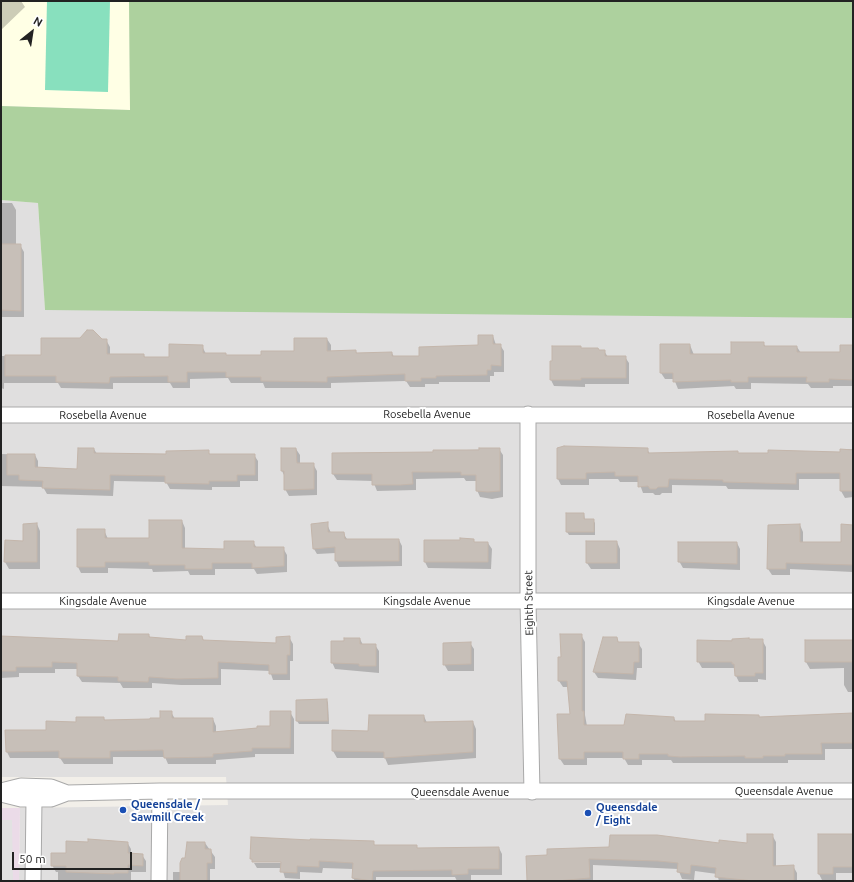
<!DOCTYPE html>
<html>
<head>
<meta charset="utf-8">
<style>
	body { margin:0 }
	#map { position:relative; width:854px; height:882px; overflow:hidden; background:#f2efe9; font-family:Ubuntu,sans-serif }
	canvas { display:block }
	.frame { position:absolute; inset:0; border:2px solid #222; pointer-events:none }
	.north { position:absolute; left:12px; top:12px; width:40px; height:40px; -webkit-text-stroke:3px #fff; paint-order:stroke; rotate:30deg; font-size:11px; font-weight:700; line-height:16px; text-align:center; color:#222 }
	.north::after { content:''; display:block; margin:auto; width:14px; height:18px; background:#222; clip-path:polygon(50% 0,100% 100%,50% 72%,0 100%) }
	.scale { position:absolute; left:12px; top:852px; width:120px; height:18px; box-sizing:border-box; border:2px solid #222; border-top:0; padding-left:5px; font-size:12px; line-height:14px; white-space:nowrap; color:#222; -webkit-text-stroke:3px #fff; paint-order:stroke }
</style>
</head>
<body>
<div id="map">
<canvas width="854" height="882"></canvas>
<div class="frame"></div>
<div class="north">N</div>
<div class="scale">50 m</div>
</div>
<script>
const context = document.querySelector('canvas').getContext('2d');
context.lineJoin = 'round';
function paint(path, color) {
  context.fillStyle = color;
  context.fill(path, 'evenodd');
}
function toPath(rows) {
  const path = new Path2D();
  for (const r of rows) {
    path.moveTo(r[0], r[1]);
    for (let i = 2; i < r.length; i += 2) path.lineTo(r[i], r[i + 1]);
  }
  return path;
}
function strokePath(path, color, width, dash) {
  context.strokeStyle = color;
  context.lineWidth = width;
  context.lineCap = dash ? 'butt' : 'round';
  context.setLineDash(dash || []);
  context.stroke(path);
}
function drawText(font, color, halo, rows, align = 'center') {
  context.font = font + ' Ubuntu,sans-serif';
  context.lineWidth = 4;
  context.setLineDash([]);
  context.textBaseline = 'middle';
  context.strokeStyle = halo;
  context.fillStyle = color;
  for (const [text, x, y, turn = 0] of rows) {
    context.save();
    context.translate(x, y);
    context.rotate((+turn || 0) * Math.PI / 180);
    context.textAlign = isNaN(turn) ? turn : align;
    if (halo) context.strokeText(text, 0, 0);
    context.fillText(text, 0, 0);
    context.restore();
  }
}
const residential = toPath([
	[1,200,38,203,45,310,853,306,853,881,19,881,20,808,228,805,226,777,1,777]
]);
const industrial = toPath([
	[1,808,20,808,19,881,1,881]
]);
const education = toPath([
	[1,1,129,1,130,110,1,106]
]);
const forest = toPath([
	[129,1,853,1,853,318,45,310,38,203,1,200,1,106,130,110]
]);
const pitch = toPath([
	[47,1,110,1,108,92,45,90]
]);
const parking = toPath([
	[1,820,12,820,13,881,1,881]
]);
const shadow = toPath([
	[1,1,21,1,25,7,1,30],
	[1,203,12,203,16,210,16,245,20,245,24,252,24,317,1,317],
	[493,336,496,345,500,345,504,351,504,372,494,372,494,376,490,376,490,382,439,382,439,384,425,384,425,387,410,387,406,381,331,383,331,388,265,388,263,383,231,383,228,378,190,379,190,388,173,388,170,383,113,383,113,389,61,388,58,383,4,383,4,389,1,388,1,356,42,356,102,340,106,340,110,347,110,355,144,355,145,358,170,358,202,346,206,354,226,356,262,356,295,352,327,339,331,345,331,352,356,351,357,354,392,353,394,357,420,357,479,346],
	[763,343,766,347,797,347,801,353,841,353,853,346,853,386,833,386,833,388,811,388,808,384,751,383,751,389,736,389,734,386,678,389,674,379,665,379,661,373,690,345,694,355,732,355],
	[580,347,582,349,604,351,608,357,625,357,629,363,629,384,585,384,585,387,554,386,551,380],
	[94,449,97,454,167,455,208,451,210,455,254,455,258,461,258,481,240,481,240,487,212,487,212,490,170,489,166,482,114,481,113,496,47,494,43,487,1,486,1,454,35,455,38,461,38,468,78,470],
	[282,449,296,449,300,455,300,464,313,464,317,471,317,495,289,496,285,489,285,477,282,471],
	[499,449,503,455,503,497,492,499,480,497,477,490,477,481,466,481,464,478,416,479,416,490,377,491,373,481,337,480,333,474,434,453,434,451],
	[647,449,650,454,737,452,739,454,841,453,841,450,853,449,853,497,845,498,841,491,841,479,799,479,799,490,728,489,726,486,672,485,672,493,662,493,660,495,655,495,653,493,643,493,639,482,620,482,618,479,589,479,589,485,561,485,558,479],
	[584,514,585,520,593,520,595,523,595,535,569,535,567,532],
	[852,520,853,572,790,569,790,575,772,575,768,569,800,525,803,532,803,543,842,543,852,526],
	[182,521,185,528,185,549,225,550,253,542,257,548,283,548,287,555,287,572,257,574,254,569,215,569,215,575,190,575,188,571,153,572,152,569,108,568,108,573,81,573,78,567,104,530,108,539,150,539],
	[37,524,40,531,40,569,9,569,5,562],
	[327,524,331,533,343,533,347,539,399,540,402,546,402,566,339,567,336,561,336,553,317,554,314,549],
	[473,540,475,543,488,543,492,549,491,569,428,568,425,562,461,541],
	[617,542,620,549,620,569,591,569,587,563],
	[737,543,740,549,740,570,683,568,679,561],
	[149,635,150,638,186,641,202,637,204,641,277,644,289,637,293,644,293,661,290,661,290,680,273,680,270,671,221,669,221,685,181,685,152,683,152,688,123,688,120,683,82,682,78,676,78,669,55,669,55,673,19,673,19,677,1,678,1,637,119,642],
	[581,635,585,642,585,715,587,726,625,726,674,718,676,722,706,722,759,716,760,718,853,714,853,749,825,749,825,760,788,760,788,763,673,763,671,760,642,760,642,765,628,765,624,758,587,758,587,765,564,765,560,759,571,715,568,687,563,687,559,681,562,658],
	[616,638,619,643,638,643,642,649,642,668,637,668,636,680,598,678,594,672],
	[360,639,363,645,375,645,379,651,379,673,335,669,332,662,332,642],
	[762,640,766,647,766,680,758,679,758,682,739,682,736,676,736,668,702,668,698,661,698,641],
	[853,640,853,692,848,692,844,685,844,668,810,669,806,662,806,641],
	[470,643,474,649,474,671,448,671,444,664],
	[327,700,328,703,329,724,299,724,297,721,297,701],
	[171,712,175,719,213,719,216,726,216,732,271,727,290,712,294,719,294,754,255,754,255,757,216,760,216,764,168,764,165,757,113,757,113,764,64,764,60,758,10,758,7,752,47,731,77,723,104,718,105,721,161,719],
	[424,716,427,723,473,722,476,729,476,758,388,765,385,758,337,758,333,751,333,731,368,732],
	[772,835,776,842,776,867,793,866,797,873,797,881,719,881,717,874,695,871,694,880,682,879,678,869,593,865,593,881,528,881,527,857,720,844,748,844],
	[853,835,853,873,836,873,836,880,822,880,819,874],
	[311,841,373,842,375,846,416,846,418,849,499,848,502,854,502,875,471,875,471,881,457,881,455,877,376,877,376,881,355,881,353,878,353,869,323,868,322,873,300,872,300,879,285,878,282,868,257,868,254,863,286,863,286,861,253,861,253,862,251,858],
	[127,842,131,849,131,854,142,855,146,861,146,872,131,872,131,881,58,881,58,872,56,872,52,865,67,854],
	[205,843,215,857,215,869,210,869,210,881,173,881,173,872,181,872,186,859]
]);
const building = toPath([
	[1,244,21,244,21,311,1,310,1,244],
	[87,330,93,330,102,339,107,339,107,354,144,354,144,357,169,357,169,344,203,345,203,353,226,353,226,355,261,355,261,351,294,351,294,338,327,338,327,351,356,350,356,353,392,352,392,356,419,356,419,347,478,345,478,335,493,335,493,344,501,344,501,366,491,365,491,370,487,370,487,375,436,376,436,378,421,378,421,381,405,381,405,374,327,377,327,382,261,381,261,377,226,377,226,372,187,372,187,382,168,382,168,376,110,377,109,383,56,382,56,376,5,376,5,355,41,355,41,338,80,338,87,330],
	[731,342,764,342,764,346,797,346,797,352,840,352,840,345,853,345,853,380,829,379,829,382,806,382,807,377,748,377,748,382,731,382,731,380,673,382,673,373,660,373,660,344,690,344,690,354,731,354,731,342],
	[552,346,581,346,581,348,598,348,599,350,605,350,605,356,626,356,626,378,581,378,581,380,550,380,550,361,552,361,552,346],
	[564,446,648,448,648,453,738,451,738,453,768,453,768,450,840,452,840,449,853,450,853,491,840,491,840,473,796,473,796,484,723,482,723,480,669,479,668,487,658,487,656,489,650,489,648,486,638,487,638,476,615,476,615,472,586,473,586,479,557,479,557,448,564,446],
	[78,448,94,448,94,453,166,454,166,451,209,450,209,454,255,454,255,475,237,475,237,481,209,481,209,484,165,483,165,476,110,475,110,490,42,488,43,481,19,480,19,475,7,475,7,454,35,454,35,467,77,469,78,448],
	[281,448,296,448,297,463,314,463,314,489,284,490,284,471,281,471,281,448],
	[479,448,500,448,500,491,488,492,476,491,476,475,461,475,461,472,412,472,413,484,401,485,372,485,372,474,332,474,332,453,433,452,433,450,479,450,479,448],
	[566,513,584,513,584,519,594,519,594,532,566,532,566,513],
	[149,520,182,520,182,548,224,549,224,541,254,541,254,547,284,547,284,566,252,568,252,563,212,563,212,569,185,569,185,565,149,565,149,562,105,562,105,567,77,567,77,529,105,529,105,538,149,538,149,520],
	[328,522,328,532,344,532,345,539,399,539,399,561,335,561,335,547,313,549,311,524,328,522],
	[37,523,37,562,4,562,5,540,23,541,23,524,37,523],
	[800,524,800,542,841,542,841,524,853,525,853,565,786,563,786,569,767,569,768,525,800,524],
	[460,538,474,539,474,542,488,542,488,562,424,562,424,540,460,540,460,538],
	[586,541,617,541,617,563,586,563,586,541],
	[678,542,737,542,737,564,678,562,678,542],
	[119,634,149,634,149,637,186,640,186,636,202,636,203,640,276,643,276,637,290,636,290,655,287,655,287,674,269,674,269,665,218,662,218,678,177,679,149,677,148,682,118,681,118,677,77,676,77,663,52,662,52,667,16,667,16,671,1,671,1,636,118,641,119,634],
	[560,634,582,634,582,711,584,711,584,725,624,725,626,714,674,717,674,721,705,721,705,714,759,715,759,717,853,713,853,743,821,743,822,754,785,754,785,756,763,756,763,758,745,758,745,756,680,757,668,756,668,754,639,754,639,759,623,759,623,752,584,752,584,759,559,759,557,714,570,714,567,681,558,681,558,657,561,657,560,634],
	[603,637,617,637,618,642,639,642,639,662,634,662,633,674,593,672,603,637],
	[344,638,360,638,360,644,376,644,376,666,359,666,359,664,331,663,331,641,344,641,344,638],
	[749,638,749,639,763,639,763,673,755,673,755,676,735,676,734,664,732,664,732,662,697,662,697,640,732,641,732,639,749,638],
	[805,640,853,640,853,662,805,662,805,640],
	[471,642,471,664,443,665,443,643,471,642],
	[327,699,328,721,296,721,296,700,327,699],
	[160,711,172,711,172,718,213,718,213,732,257,728,257,726,270,726,270,711,291,711,290,748,252,748,252,751,213,754,213,757,164,758,163,750,110,751,110,758,59,758,59,751,6,752,5,730,46,730,46,721,76,722,76,717,104,717,104,720,150,719,150,718,160,718,160,711],
	[369,715,424,715,424,722,473,721,473,752,384,758,384,752,332,751,332,730,368,731,369,715],
	[747,834,773,834,773,866,794,865,794,881,753,881,715,877,716,868,691,865,690,874,677,872,678,863,658,861,589,859,590,878,557,881,527,881,526,856,547,855,547,849,609,847,610,835,657,835,719,843,719,840,747,843,747,834],
	[818,834,853,834,853,867,833,867,833,874,818,874,818,834],
	[251,837,310,840,310,839,374,841,374,845,417,845,417,848,499,847,499,869,468,869,468,874,452,875,452,870,373,871,372,881,352,878,353,863,319,861,319,867,297,866,297,873,280,872,281,862,252,862,252,859,250,859,251,837],
	[88,839,128,842,128,853,143,854,143,866,128,865,128,873,114,873,114,874,66,872,66,866,51,866,51,853,66,853,66,841,88,842,88,839],
	[187,842,205,842,205,849,211,849,212,863,207,863,207,881,180,881,180,863,182,858,185,858,187,842]
]);
const minor = toPath([
	[528,414,528,601,532,792],
	[1,415,853,415],
	[1,601,853,601],
	[1,791,21,786,51,787,67,793],
	[1,794,21,799,51,799,67,793,160,791,853,791],
	[33,881,34,799],
	[159,881,160,791]
]);
const markers = [
	[123,810,4,"#1a4fb4"],
	[588,813,4,"#1a4fb4"]
];
const streetNames = [
	["Rosebella Avenue",427,414],
	["Rosebella Avenue",103,415],
	["Rosebella Avenue",751,415],
	["Kingsdale Avenue",103,601],
	["Kingsdale Avenue",427,601],
	["Kingsdale Avenue",751,601],
	["Eighth Street",529,603,-91],
	["Queensdale Avenue",784,791],
	["Queensdale Avenue",460,792]
];
const transitNames = [
	["Queensdale /",131,804],
	["Sawmill Creek",131,817],
	["Queensdale",596,807],
	["/ Eight",596,820]
];
paint(residential, '#e0dfdf');
paint(industrial, '#ebdbe8');
paint(education, '#ffffe5');
paint(forest, '#add19e');
paint(pitch, '#88e0be');
paint(parking, '#e2e2e2');
paint(shadow, '#0003');
paint(building, '#c7bfb8');
strokePath(building, '#c4b6ab', 1);
strokePath(minor, '#a9a9a9', 17);
strokePath(minor, '#fff', 15);
for (const [x, y, r, color] of markers) {
  const dot = new Path2D();
  dot.arc(x, y, r, 0, 2 * Math.PI);
  context.fillStyle = color;
  context.fill(dot);
  strokePath(dot, '#fff', 1.5);
}
drawText('11px', '#222', '#fff', streetNames);
drawText('bold 11px', '#164399', '#fff', transitNames, 'left');
</script>
</body>
</html>
